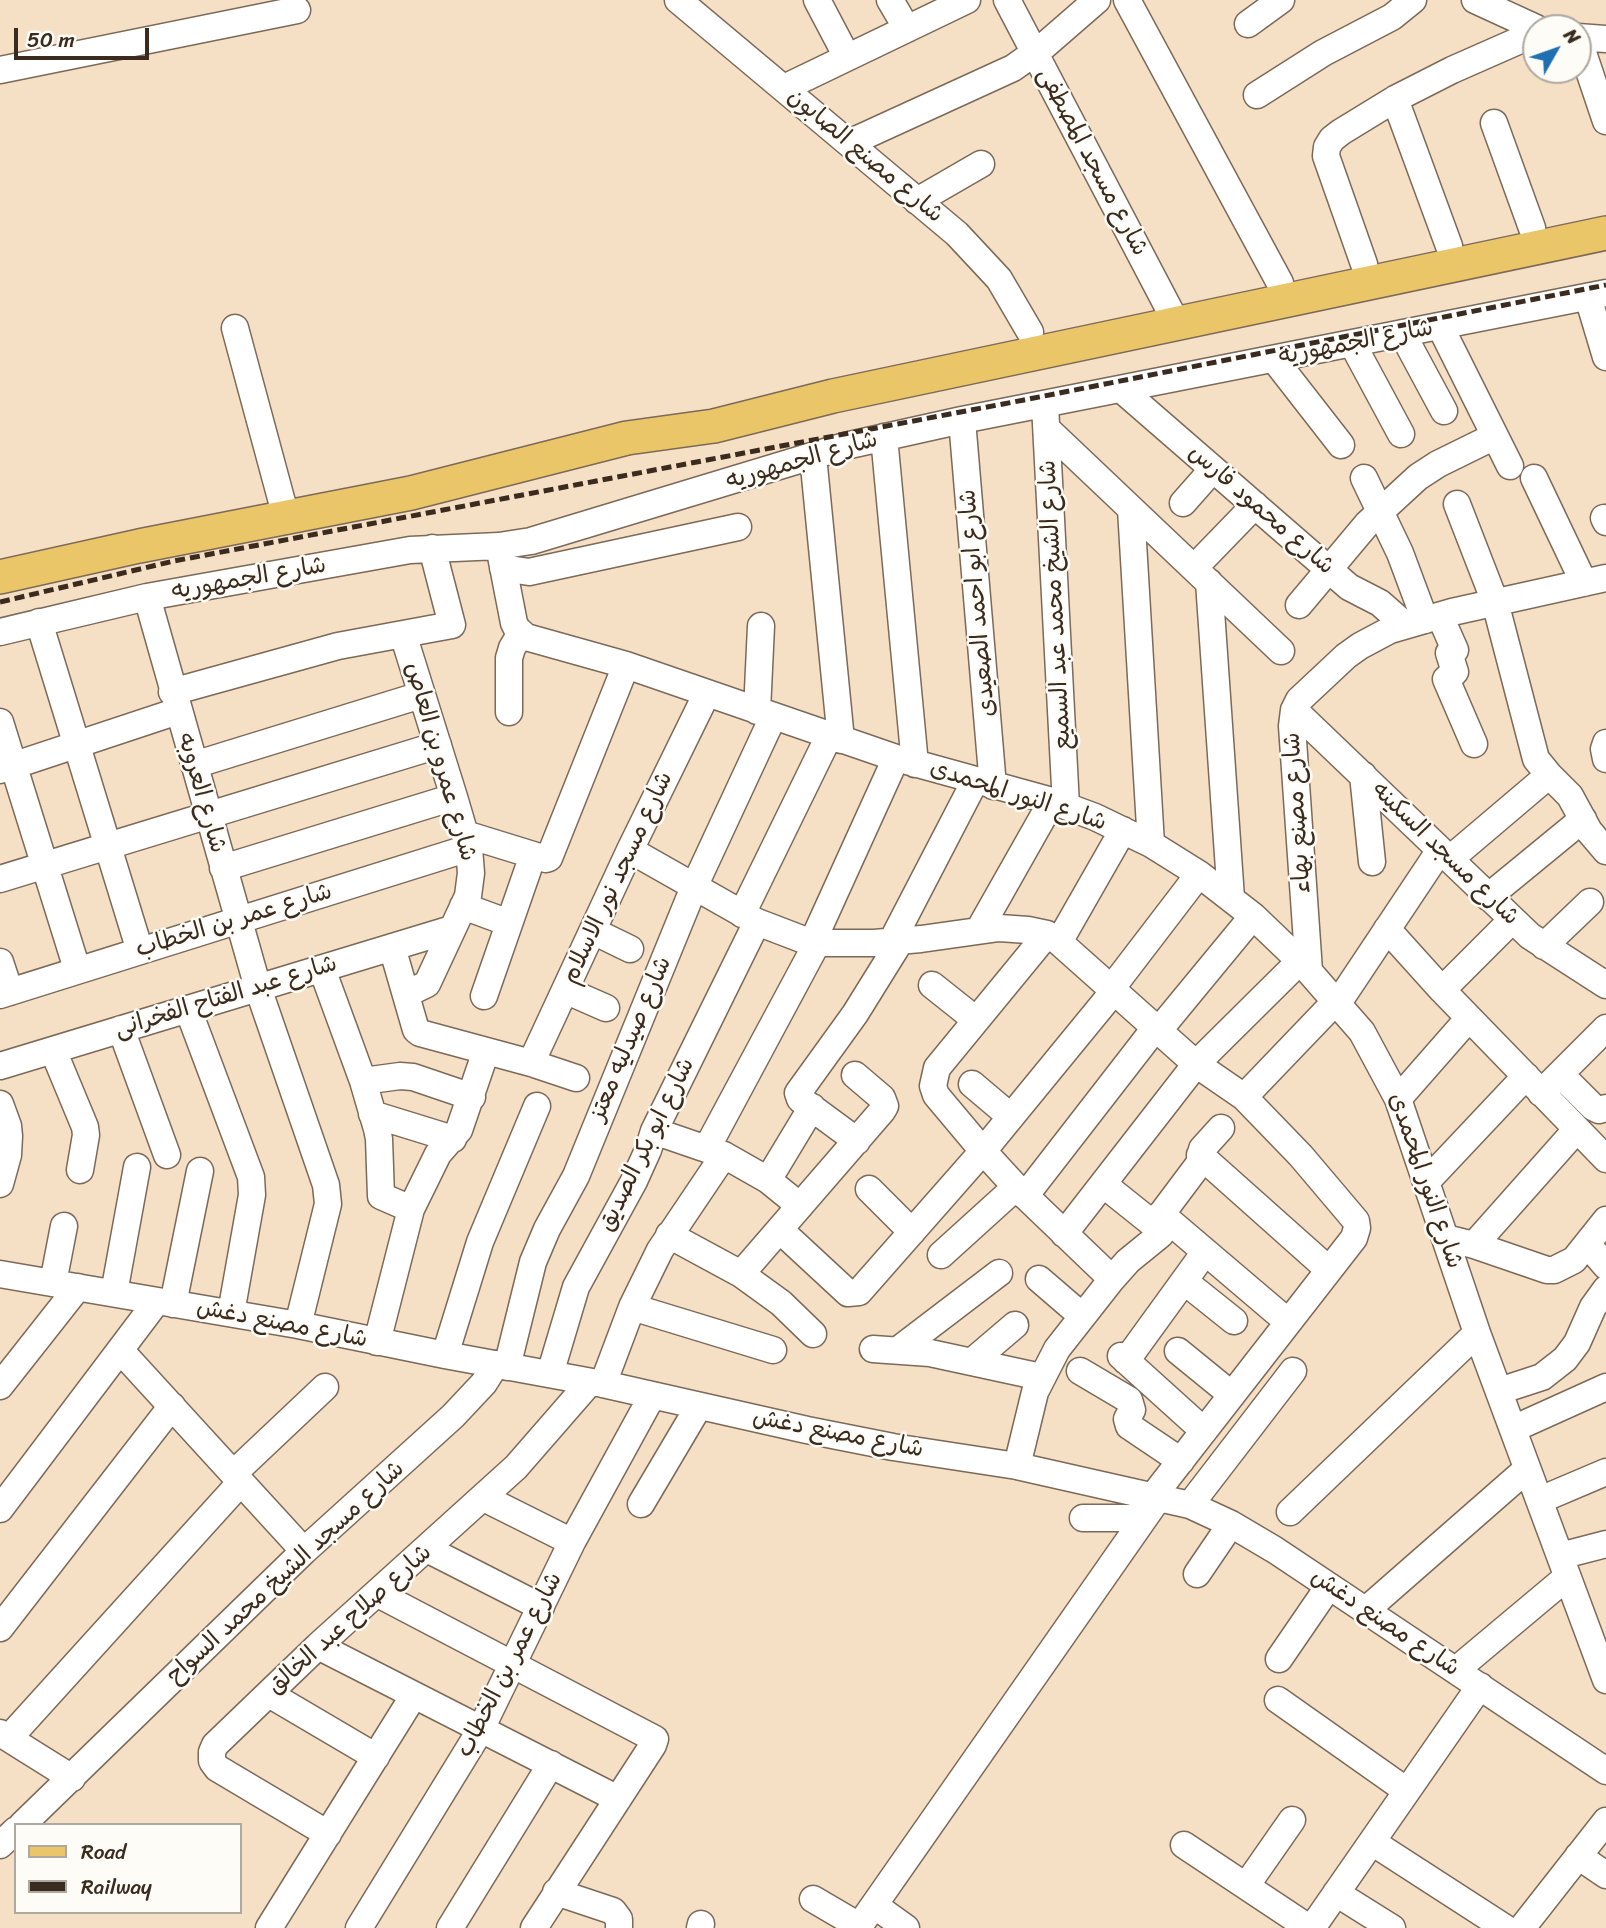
<!DOCTYPE html>
<html>
<head>
<meta charset="utf-8">
<style>
	body { margin:0 }
	#map { position:relative; width:1606px; height:1928px; overflow:hidden; background:#f5dfc5; font-family:Sriracha,sans-serif }
	canvas { display:block }
	.legend { position:absolute; left:14px; top:1823px; width:228px; height:91px; box-sizing:border-box; background:#fdfcf7; border:2px solid #afa8a0; margin:0; padding:9px 12px; list-style:none; font-size:21px; color:#3b2a1e }
	.legend li { display:flex; align-items:center; gap:14px; height:35px }
	.legend b { width:35px; border:2px solid #afa8a0 }
	.north { position:absolute; left:1522px; top:14px; width:70px; height:70px; box-sizing:border-box; background:#fdfcf7; border:2px solid #afa8a0; border-radius:50%; rotate:50deg; font-size:19px; font-weight:700; line-height:28px; text-align:center; color:#3b2a1e }
	.north::after { content:''; display:block; margin:auto; width:24px; height:32px; background:#1f6fb2; clip-path:polygon(50% 0,100% 100%,50% 72%,0 100%) }
	.scale { position:absolute; left:14px; top:28px; width:135px; height:32px; box-sizing:border-box; border:4px solid #3b2a1e; border-top:0; padding-left:9px; font-size:21px; line-height:24px; white-space:nowrap; color:#3b2a1e; -webkit-text-stroke:5px #fdfcf7; paint-order:stroke }
</style>
</head>
<body>
<div id="map">
<canvas width="1606" height="1928"></canvas>
<ul class="legend">
<li><b style="height:9px;background:#eac669"></b>Road</li>
<li><b style="height:9px;background:#3b2a1e"></b>Railway</li>
</ul>
<div class="north">N</div>
<div class="scale">50 m</div>
</div>
<script>
const context = document.querySelector('canvas').getContext('2d');
context.lineJoin = 'round';
function toPath(rows) {
  const path = new Path2D();
  for (const r of rows) {
    path.moveTo(r[0], r[1]);
    for (let i = 2; i < r.length; i += 2) path.lineTo(r[i], r[i + 1]);
  }
  return path;
}
function strokePath(path, color, width, dash) {
  context.strokeStyle = color;
  context.lineWidth = width;
  context.lineCap = dash ? 'butt' : 'round';
  context.setLineDash(dash || []);
  context.stroke(path);
}
function drawText(font, color, halo, rows, align = 'center') {
  context.font = font + ' Sriracha,"Playpen Sans Arabic",sans-serif';
  context.lineWidth = 5;
  context.setLineDash([]);
  context.textBaseline = 'middle';
  context.strokeStyle = halo;
  context.fillStyle = color;
  for (const [text, x, y, turn = 0] of rows) {
    context.save();
    context.translate(x, y);
    context.rotate((+turn || 0) * Math.PI / 180);
    context.textAlign = isNaN(turn) ? turn : align;
    if (halo) context.strokeText(text, 0, 0);
    context.fillText(text, 0, 0);
    context.restore();
  }
}
const minor = toPath([
	[678,0,957,234,999,279,1030,332],
	[817,0,847,57],
	[890,0,907,29],
	[1007,0,1177,324],
	[1127,0,1280,283],
	[1475,0,1536,28],
	[1248,24,1281,0],
	[1578,37,1606,39],
	[1578,38,1606,121],
	[0,70,297,10],
	[784,88,967,0],
	[1257,95,1323,53,1392,17,1413,0],
	[1395,99,1449,246],
	[1494,123,1532,228],
	[849,143,1013,68,1044,46,1097,0],
	[917,201,981,164],
	[1364,264,1326,156,1327,147,1332,139,1341,132,1395,99,1452,70,1536,33],
	[1588,297,1606,357],
	[1440,326,1510,466],
	[235,328,286,517],
	[1402,333,1444,411],
	[1352,343,1401,434],
	[1274,359,1341,445],
	[1121,389,1349,587,1380,603,1405,625],
	[1045,405,1066,806],
	[962,420,993,786],
	[1047,429,1281,651],
	[884,437,915,764],
	[813,456,841,740],
	[1364,478,1400,553,1425,620],
	[1534,478,1584,583],
	[1183,503,1213,469],
	[1457,504,1495,602,1536,759,1549,775,1570,796,1589,831,1606,851],
	[1131,509,1151,844],
	[1604,518,1606,522],
	[499,546,514,623,517,629,526,637,626,665,896,758,1052,801,1095,817,1151,844,1199,874,1253,916,1300,961,1362,1032,1398,1099,1477,1333,1606,1680],
	[503,568,529,572,738,527],
	[1194,568,1255,505],
	[1209,582,1231,898],
	[147,597,258,988,326,1185,328,1204,298,1325],
	[1299,605,1367,524,1418,477,1438,464,1495,436],
	[1440,616,1455,650,1449,653,1455,672,1446,679,1474,744],
	[39,622,140,951],
	[0,632,147,597,410,550,499,546,531,541,845,446,962,420,1606,293],
	[403,634,454,797,469,848,471,873,468,896,427,984,406,994],
	[172,692,338,646,452,625,432,548],
	[1294,710,1530,936,1606,985],
	[757,711,761,626],
	[509,712,509,658,512,648,521,633],
	[0,722,77,969],
	[1606,743,1604,749,1606,759],
	[194,765,421,695],
	[0,770,178,711],
	[1363,775,1372,862],
	[465,834,546,859,549,858,626,665],
	[630,850,757,922,812,943,874,943,921,939,999,928,1028,930,1047,934,1059,942,1196,1064,1244,1097,1301,1156,1356,1221,1357,1228,1354,1238,1154,1495],
	[1450,859,1549,775],
	[223,868,454,797],
	[0,879,438,745],
	[1488,897,1583,819],
	[463,906,509,923],
	[742,914,829,736],
	[1387,929,1442,990,1606,1159],
	[979,930,1052,801],
	[593,931,630,949],
	[1047,934,937,1068,933,1086,936,1095,983,1151,1016,1187,1112,1279],
	[892,941,975,781],
	[1059,942,1123,830],
	[812,943,896,758],
	[1544,946,1590,902],
	[392,947,416,1030,420,1033,531,1063,576,1078],
	[0,962,10,992],
	[322,969,363,1081,377,1129,379,1139,381,1196,411,1209],
	[1309,971,1292,726,1294,710,1299,700,1346,656,1360,646,1390,630,1452,612,1606,578],
	[932,985,976,1020],
	[1111,989,1199,874],
	[565,990,606,1008],
	[1442,990,1512,920],
	[0,995,469,848],
	[484,996,533,855],
	[1338,1003,1440,850],
	[188,1009,251,1177,252,1195,231,1313],
	[121,1029,167,1155],
	[1159,1030,1253,916],
	[53,1050,85,1127,86,1135,80,1170],
	[531,1063,630,850,707,693],
	[0,1066,452,929],
	[1560,1074,1593,1107,1599,1110,1606,1108],
	[363,1081,400,1076,413,1077,472,1097],
	[972,1084,1011,1117],
	[1541,1093,1606,1028],
	[1244,1097,1336,1001],
	[1398,1099,1469,1018],
	[0,1104,8,1126,9,1136,8,1155,0,1184],
	[372,1114,453,1139],
	[654,1131,724,1155,768,1180,800,1206],
	[857,1141,800,1099,798,1093,855,1014,901,940],
	[707,1148,817,943],
	[1200,1155,1329,1270],
	[768,1180,812,1107],
	[1427,1181,1526,1076],
	[869,1189,912,1232],
	[1025,1196,1156,1027],
	[1161,1214,1288,1322],
	[1154,1224,1199,1164,1202,1149,1221,1128],
	[780,1230,848,1293,859,1292,983,1151,1114,991],
	[1064,1234,1196,1064,1300,961],
	[669,1235,741,1274,781,1303,813,1334],
	[1446,1238,1474,1245,1547,1270,1554,1270,1574,1260,1606,1220],
	[1587,1244,1606,1266],
	[1474,1245,1577,1129],
	[941,1255,1016,1187],
	[0,1274,298,1325,445,1355,603,1384,807,1430,893,1447,1017,1466,1190,1505,1231,1524,1275,1550,1606,1771],
	[741,1274,882,1111,885,1106,882,1098,855,1075],
	[1039,1279,1082,1316],
	[1184,1281,1234,1321],
	[53,1283,64,1226],
	[114,1293,137,1167],
	[173,1304,200,1171],
	[632,1307,773,1350],
	[377,1342,411,1209,438,1154,459,1130,486,1051],
	[873,1349,930,1353,1041,1377],
	[120,1350,304,1551],
	[898,1350,999,1273],
	[1178,1351,1232,1395],
	[445,1355,480,1242,537,1106],
	[1121,1356,1204,1431],
	[974,1360,1015,1325],
	[1126,1361,1205,1252],
	[507,1367,533,1262,547,1229,576,1176,694,887,773,717],
	[1080,1371,1129,1400,1132,1410,1127,1419,1129,1426,1181,1461],
	[550,1374,576,1287,634,1181,648,1150,654,1131,757,922],
	[603,1384,632,1307,660,1250,724,1155],
	[0,1386,78,1287],
	[1499,1391,1542,1377,1565,1359,1577,1343,1593,1307,1606,1289],
	[1513,1429,1606,1387],
	[1017,1466,1035,1392,1057,1349,1112,1279,1128,1261,1160,1235,1158,1228,1103,1184],
	[234,1473,325,1387],
	[484,1498,572,1542],
	[1540,1500,1606,1472],
	[641,1504,699,1406],
	[1190,1505,1293,1371],
	[0,1509,157,1301],
	[1290,1512,1477,1333],
	[1083,1518,1144,1518],
	[427,1549,541,1607],
	[1560,1556,1606,1544],
	[1197,1574,1231,1524],
	[378,1594,655,1739,653,1745,534,1928],
	[1366,1610,1527,1469],
	[0,1628,172,1406],
	[318,1646,618,1799],
	[1279,1659,1329,1586],
	[1456,1670,1567,1577],
	[269,1694,376,1757],
	[1278,1700,1407,1791],
	[0,1733,72,1778],
	[9,1738,241,1482],
	[22,1825,304,1551,453,1416,484,1383,496,1364],
	[328,1834,217,1768,212,1761,212,1752,215,1745,318,1646,516,1467,590,1382],
	[1372,1842,1505,1928],
	[0,1845,16,1830],
	[1184,1845,1309,1928],
	[1578,1856,1606,1875],
	[1246,1886,1292,1820],
	[556,1892,613,1911,619,1919,619,1928],
	[1336,1893,1392,1928],
	[813,1899,859,1926],
	[874,1905,906,1928],
	[269,1928,414,1695],
	[359,1928,481,1729,572,1542,652,1396],
	[450,1928,551,1764],
	[700,1928,701,1924],
	[858,1928,1159,1497],
	[1312,1928,1480,1686],
	[1522,1928,1606,1821]
]);
const major = toPath([
	[0,577,139,546,411,493,627,438,714,426,833,396,1606,233]
]);
const rail = toPath([
	[0,602,174,561,1024,400,1606,285]
]);
const streetNames = [
	["شارع مصنع الصابون",865,156,40],
	["شارع مسجد المصطفى",1092,162,62],
	["شارع الجمهوريه",1356,343,-11],
	["شارع الجمهوريه",802,461,-16],
	["شارع محمود فارس",1261,510,41],
	["شارع الجمهوريه",249,579,-10],
	["شارع ابو احمد الصعيدى",978,603,-95],
	["شارع الشيخ محمد عبد السميع",1056,605,-93],
	["شارع عمرو بن العاص",440,762,74],
	["شارع العروبه",201,793,74],
	["شارع النور المحمدى",1018,796,18],
	["شارع مصنع بهاء",1298,813,-94],
	["شارع مسجد السكينه",1445,854,44],
	["شارع مسجد نور الاسلام",618,878,-65],
	["شارع عمر بن الخطاب",234,921,-17],
	["شارع عبد الفتاح الفخرانى",226,997,-17],
	["شارع صيدليه معتز",631,1039,-67],
	["شارع ابو بكر الصديق",647,1145,-64],
	["شارع النور المحمدى",1425,1181,71],
	["شارع مصنع دغش",282,1324,11],
	["شارع مصنع دغش",838,1434,11],
	["شارع مسجد الشيخ محمد السواح",286,1573,-43],
	["شارع صلاح عبد الخالق",350,1620,-42],
	["شارع مصنع دغش",1385,1623,34],
	["شارع عمر بن الخطاب",510,1665,-63]
];
strokePath(minor, '#7c6958', 29);
strokePath(major, '#7c6958', 36);
strokePath(minor, '#fff', 26);
strokePath(major, '#eac669', 33);
strokePath(rail, '#3b2a1e', 5, [10, 5]);
drawText('24px', '#3b2a1e', '#fdfcf7', streetNames);
</script>
</body>
</html>
